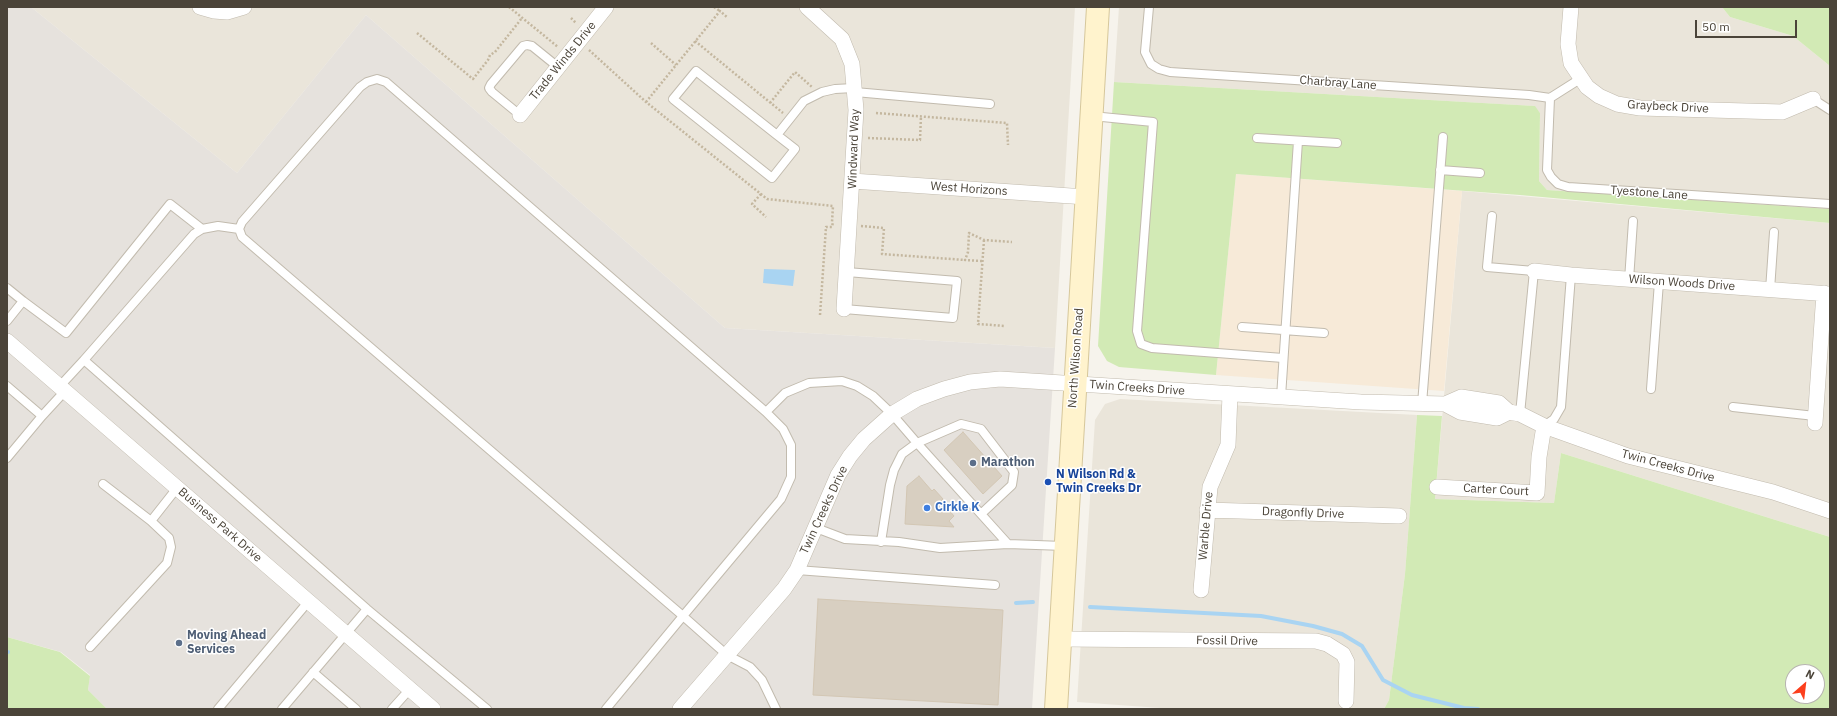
<!DOCTYPE html>
<html>
<head>
<meta charset="utf-8">
<style>
	body { margin:0 }
	#map { position:relative; width:1837px; height:716px; overflow:hidden; background:#f6f3ec; font-family:"IBM Plex Sans",sans-serif }
	canvas { display:block }
	.frame { position:absolute; inset:0; border:8px solid #4b4439; pointer-events:none }
	.north { position:absolute; left:1785px; top:664px; width:40px; height:40px; box-sizing:border-box; background:#fff; border:1px solid #b7b4b0; border-radius:50%; rotate:28deg; font-size:11px; font-weight:700; line-height:16px; text-align:center; color:#4b4439 }
	.north::after { content:''; display:block; margin:auto; width:14px; height:18px; background:#fc3f1d; clip-path:polygon(50% 0,100% 100%,50% 72%,0 100%) }
	.scale { position:absolute; left:1695px; top:20px; width:102px; height:18px; box-sizing:border-box; border:2px solid #4b4439; border-top:0; padding-left:5px; font-size:12px; line-height:14px; white-space:nowrap; color:#4b4439; -webkit-text-stroke:3px #fff; paint-order:stroke }
</style>
</head>
<body>
<div id="map">
<canvas width="1837" height="716"></canvas>
<div class="frame"></div>
<div class="north">N</div>
<div class="scale">50 m</div>
</div>
<script>
const context = document.querySelector('canvas').getContext('2d');
context.lineJoin = 'round';
function paint(path, color) {
  context.fillStyle = color;
  context.fill(path, 'evenodd');
}
function toPath(rows) {
  const path = new Path2D();
  for (const r of rows) {
    path.moveTo(r[0], r[1]);
    for (let i = 2; i < r.length; i += 2) path.lineTo(r[i], r[i + 1]);
  }
  return path;
}
function strokePath(path, color, width, dash) {
  context.strokeStyle = color;
  context.lineWidth = width;
  context.lineCap = dash ? 'butt' : 'round';
  context.setLineDash(dash || []);
  context.stroke(path);
}
function drawText(font, color, halo, rows, align = 'center') {
  context.font = font + ' "IBM Plex Sans",sans-serif';
  context.lineWidth = 3;
  context.setLineDash([]);
  context.textBaseline = 'middle';
  context.strokeStyle = halo;
  context.fillStyle = color;
  for (const [text, x, y, turn = 0] of rows) {
    context.save();
    context.translate(x, y);
    context.rotate((+turn || 0) * Math.PI / 180);
    context.textAlign = isNaN(turn) ? turn : align;
    if (halo) context.strokeText(text, 0, 0);
    context.fillText(text, 0, 0);
    context.restore();
  }
}
const residential = toPath([
	[31,7,1075,7,1055,348,725,328,366,15,237,173],
	[1119,7,1722,7,1730,17,1793,36,1830,66,1830,209,1547,190,1539,181,1540,113,1534,106,1114,82],
	[1462,191,1830,223,1830,537,1561,453,1554,503,1435,499],
	[1120,399,1417,415,1405,574,1389,700,1384,709,1174,709,1077,702,1095,420,1105,404]
]);
const commercial = toPath([
	[1236,174,1462,191,1444,391,1216,375]
]);
const industrial = toPath([
	[7,7,31,7,237,173,366,15,725,328,1055,348,1032,709,107,709,88,690,90,675,61,652,7,637]
]);
const green = toPath([
	[1722,7,1830,7,1830,66,1793,36,1730,17],
	[1114,82,1535,106,1540,113,1539,181,1547,190,1830,209,1830,223,1520,195,1236,174,1216,375,1119,367,1107,361,1098,346],
	[1417,415,1442,416,1435,499,1554,503,1561,453,1830,537,1830,709,1384,709,1389,700,1405,574],
	[1793,672,1817,672,1817,696,1793,696],
	[7,637,60,652,90,676,88,690,107,709,7,709]
]);
const water = toPath([
	[764,269,795,270,793,286,763,283]
]);
const stream = toPath([
	[1016,603,1033,602],
	[1090,607,1261,616,1313,626,1342,634,1362,646,1383,680,1412,695,1464,708,1478,709],
	[7,652,8,652]
]);
const building = toPath([
	[963,432,1002,476,983,494,944,450,963,432],
	[919,476,932,491,934,489,943,499,941,501,954,516,949,521,954,527,905,524,907,486,919,476],
	[818,599,1003,610,998,705,813,695,818,599]
]);
const path = toPath([
	[509,7,558,47],
	[714,7,720,11],
	[571,18,576,23],
	[417,33,473,79,488,60,490,55,495,52,522,18],
	[695,41,783,113],
	[651,43,676,65],
	[589,50,646,102,767,199,833,206,832,222],
	[646,102,720,11,728,18],
	[770,103,795,72,812,87],
	[876,113,1007,123,1008,145],
	[868,138,920,140,921,116],
	[761,194,752,204,766,217],
	[861,226,884,228,882,254,965,260],
	[984,240,978,324,1005,326],
	[982,261,965,260,968,252,969,233,984,240,1012,242],
	[820,315,826,227,832,227,833,222]
]);
const lane = toPath([
	[1149,7,1145,52,1151,64,1159,69,1170,72,1529,95,1550,98,1580,79],
	[855,92,990,104],
	[1550,98,1547,170,1551,177,1558,184,1568,187,1830,204],
	[1813,99,1830,110],
	[520,115,492,92,489,88,491,84,523,46,527,45,532,46,558,67],
	[1092,116,1153,122,1137,331,1141,344,1152,348,1283,358],
	[777,135,696,71,673,99,772,178,795,149,777,135,804,101,822,92,835,89,854,88],
	[1257,138,1337,143],
	[1440,170,1480,173],
	[1492,216,1487,267,1534,271,1520,414],
	[1629,280,1633,221],
	[7,288,23,301],
	[1770,290,1774,232],
	[844,309,953,318,957,281,847,272],
	[7,321,23,301,66,333,170,204,202,229],
	[1242,327,1324,333],
	[84,360,194,234,202,229,218,226,239,229],
	[7,386,42,416,7,458],
	[60,386,84,360,367,609,487,709],
	[1651,389,1659,282],
	[1281,397,1298,141],
	[1422,404,1443,137],
	[1733,407,1815,416],
	[766,412,785,393,809,383,842,381,857,386,873,396,892,414,917,443,1008,544],
	[42,416,65,391],
	[1544,426,1554,419,1561,407,1571,275],
	[103,484,151,521],
	[816,528,845,539,899,542,940,548,1008,544,1064,546],
	[881,542,890,485,894,470,902,454,917,443,961,424,981,429,1014,472,1012,485,981,514],
	[797,570,995,585],
	[90,647,167,563,171,547,169,538,151,521,177,488],
	[313,672,356,709],
	[218,709,308,602],
	[282,709,367,609],
	[392,709,410,689],
	[606,709,683,616,781,499,791,477,791,445,783,429,766,412,386,82,377,79,367,82,360,87,242,222,239,229,242,237,683,616,727,655,750,667,762,680,776,709]
]);
const street = toPath([
	[200,7,214,11,227,12,244,7],
	[807,7,842,39,852,64,856,110,844,309],
	[1571,7,1568,44,1571,63,1587,87,1599,96,1617,104,1640,108,1782,112,1813,99],
	[520,115,606,7],
	[852,181,1086,197],
	[1534,271,1571,275,1830,294],
	[7,341,433,709],
	[1445,404,1460,412,1497,418,1509,412,1520,414,1544,426,1628,456,1773,492,1830,511],
	[1815,423,1824,293],
	[1437,487,1537,493,1539,457,1544,426],
	[1207,510,1399,516],
	[1201,590,1210,487,1228,445,1230,394],
	[1061,639,1316,641,1327,644,1343,654,1347,662,1346,701],
	[680,709,784,589,797,570,838,475,850,456,864,439,892,414,917,399,944,389,970,382,1000,379,1361,402,1445,404,1461,397,1499,403,1509,412]
]);
const secondary = toPath([
	[1056,709,1098,7]
]);
const markers = [
	[973,463,4,"#5c6f8a"],
	[1048,482,4,"#1a4fb4"],
	[927,508,4,"#3f7fe0"],
	[179,643,4,"#5c6f8a"]
];
const streetNames = [
	["Trade Winds Drive",563,61,-51],
	["Charbray Lane",1338,83,4],
	["Graybeck Drive",1668,107,3],
	["Windward Way",854,149,-88],
	["West Horizons",969,189,4],
	["Tyestone Lane",1649,193,4],
	["Wilson Woods Drive",1682,283,4],
	["North Wilson Road",1076,358,-86],
	["Twin Creeks Drive",1137,388,4],
	["Twin Creeks Drive",1668,466,15],
	["Carter Court",1496,490,3],
	["Twin Creeks Drive",824,510,-65],
	["Dragonfly Drive",1303,513,2],
	["Business Park Drive",220,525,41],
	["Warble Drive",1206,526,-85],
	["Fossil Drive",1227,641,1]
];
const serviceNames = [
	["Marathon",981,463],
	["Moving Ahead",187,636],
	["Services",187,650]
];
const transitNames = [
	["N Wilson Rd &",1056,475],
	["Twin Creeks Dr",1056,489]
];
const shopNames = [
	["Cirkle K",935,508]
];
paint(residential, '#eae5da');
paint(commercial, '#f7ead8');
paint(industrial, '#e6e2dd');
paint(green, '#d2eab5');
paint(water, '#a9d4f2');
strokePath(stream, '#a9d4f2', 4);
paint(building, '#d8cfc1');
strokePath(building, '#d3c7b4', 1);
strokePath(lane, '#c2bbae', 10);
strokePath(street, '#c2bbae', 16);
strokePath(secondary, '#d6c79b', 24);
strokePath(path, '#c4b79f', 2.5, [2, 2]);
strokePath(lane, '#fff', 8);
strokePath(street, '#fff', 15);
strokePath(secondary, '#fff3cd', 22);
for (const [x, y, r, color] of markers) {
  const dot = new Path2D();
  dot.arc(x, y, r, 0, 2 * Math.PI);
  context.fillStyle = color;
  context.fill(dot);
  strokePath(dot, '#fff', 1.5);
}
drawText('12px', '#4b4439', '#fff', streetNames);
drawText('bold 12px', '#4e5e75', '#fff', serviceNames, 'left');
drawText('bold 12px', '#164399', '#fff', transitNames, 'left');
drawText('bold 12px', '#366cbe', '#fff', shopNames, 'left');
</script>
</body>
</html>
